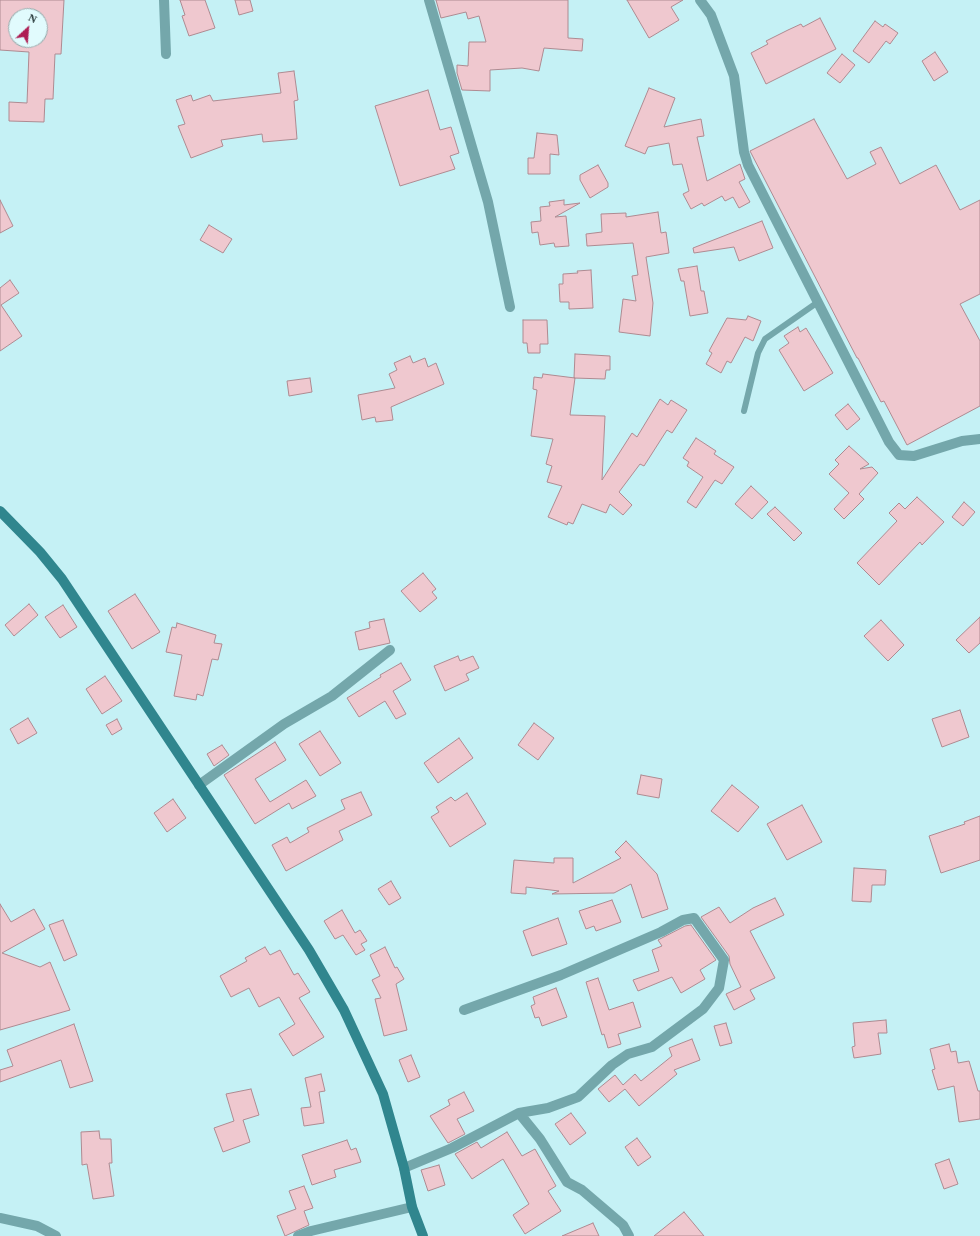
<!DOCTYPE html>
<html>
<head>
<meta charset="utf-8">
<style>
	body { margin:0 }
	#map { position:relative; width:980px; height:1236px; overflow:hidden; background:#c5f1f5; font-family:Georgia,serif }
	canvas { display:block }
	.north { position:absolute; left:8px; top:8px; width:40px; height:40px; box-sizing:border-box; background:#e1fbfd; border:1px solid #93aaab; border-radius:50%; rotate:26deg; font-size:11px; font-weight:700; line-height:16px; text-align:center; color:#1f3031 }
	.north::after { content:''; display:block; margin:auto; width:14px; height:18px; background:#ae1e54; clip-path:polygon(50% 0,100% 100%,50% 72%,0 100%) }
</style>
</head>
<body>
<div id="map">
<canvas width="980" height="1236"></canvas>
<div class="north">N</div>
</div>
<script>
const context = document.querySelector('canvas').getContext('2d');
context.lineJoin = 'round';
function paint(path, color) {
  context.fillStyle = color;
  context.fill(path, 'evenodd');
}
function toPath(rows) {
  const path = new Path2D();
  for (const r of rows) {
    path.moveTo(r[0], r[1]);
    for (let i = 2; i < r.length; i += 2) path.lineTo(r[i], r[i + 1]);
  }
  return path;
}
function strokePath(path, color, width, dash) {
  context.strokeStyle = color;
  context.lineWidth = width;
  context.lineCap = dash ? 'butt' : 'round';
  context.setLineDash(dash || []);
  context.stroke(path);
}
const building = toPath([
	[0,0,64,0,61,54,55,54,53,99,45,99,44,122,9,121,9,102,27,103,29,52,0,50,0,0],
	[16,16,40,16,40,40,16,40,16,16],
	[180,0,205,0,215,28,189,36,182,16,185,15,180,0],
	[235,0,250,0,253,11,239,15,235,0],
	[436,0,568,0,568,38,583,39,582,51,544,48,539,71,522,68,490,70,490,91,462,90,457,73,457,65,468,66,469,42,486,42,479,16,468,19,466,12,441,18,436,0],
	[627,0,683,0,671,7,679,20,649,38,627,0],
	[820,18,836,49,766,84,751,53,768,44,766,41,788,30,801,24,803,27,820,18],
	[875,21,883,27,885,24,898,33,890,44,886,41,869,63,853,51,875,21],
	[935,52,948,72,934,81,922,61,935,52],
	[842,54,855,65,840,83,827,73,842,54],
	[294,71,298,100,294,101,297,139,263,142,262,134,221,140,223,146,191,158,178,126,185,124,176,100,191,95,193,101,210,95,213,101,281,93,278,73,294,71],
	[649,88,675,98,664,127,701,119,704,136,697,137,707,181,740,164,745,179,739,182,750,202,739,208,733,197,725,201,722,196,704,206,702,203,691,209,683,194,689,191,682,164,673,165,669,143,648,147,645,154,625,146,649,88],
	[428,90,440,130,451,127,459,153,450,156,455,169,400,186,375,106,428,90],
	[814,119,847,179,876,164,870,152,881,147,900,184,936,165,960,210,980,200,980,294,960,304,980,341,980,406,907,445,884,401,881,402,858,358,857,358,750,151,814,119],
	[537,133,557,135,559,155,550,154,550,174,528,174,528,158,534,158,537,133],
	[598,165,608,183,608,187,590,198,580,180,580,175,598,165],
	[0,200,13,226,0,233,0,200],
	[564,200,564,205,580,203,555,217,566,216,569,246,555,247,554,243,540,245,538,232,532,233,531,222,541,221,540,207,550,206,549,202,564,200],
	[658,212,661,233,666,232,669,253,646,257,653,303,650,336,619,332,623,299,636,301,632,276,638,275,633,243,587,246,586,234,602,232,601,214,626,213,626,217,658,212],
	[762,221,773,248,739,261,734,247,694,253,693,248,762,221],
	[209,225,232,239,223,253,200,240,209,225],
	[697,266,701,291,704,291,708,313,690,316,684,281,681,281,678,269,697,266],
	[591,270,593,308,569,309,569,302,560,302,559,284,563,284,563,274,578,273,577,271,591,270],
	[10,280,19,293,1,305,22,336,0,351,0,288,10,280],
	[748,316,761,321,753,341,745,337,731,363,727,361,721,373,706,364,712,353,709,351,727,318,746,320,748,316],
	[523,320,547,320,548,344,540,344,540,353,528,353,527,343,523,343,523,320],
	[798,327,800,332,806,328,833,373,804,391,779,350,789,343,784,336,798,327],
	[575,354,610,356,610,370,606,370,605,379,574,378,575,354],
	[410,356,413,363,425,358,428,367,436,363,444,384,391,407,393,420,376,422,375,417,362,420,358,395,395,388,389,374,397,370,394,363,410,356],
	[543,374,575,378,570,415,605,416,602,480,632,433,637,437,660,399,668,405,671,400,687,410,672,433,667,430,644,466,640,464,619,492,632,505,623,515,610,504,606,513,582,504,573,524,568,522,567,525,548,517,562,486,547,482,552,466,546,464,553,439,531,436,537,390,533,389,534,377,542,378,543,374],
	[310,378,312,392,289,396,287,381,310,378],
	[848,404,860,419,847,430,835,415,848,404],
	[696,438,716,451,714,454,734,467,722,484,715,480,696,508,687,502,703,477,687,466,689,462,683,458,696,438],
	[849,446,869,464,860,469,872,467,878,473,859,494,864,499,844,519,834,509,849,493,829,474,839,464,835,460,849,446],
	[751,486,768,502,752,519,735,504,751,486],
	[917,497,944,522,922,545,920,542,879,585,857,563,897,521,889,513,899,503,905,509,917,497],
	[964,502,975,512,963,526,952,517,964,502],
	[775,507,802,533,794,541,767,514,775,507],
	[423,573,436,589,432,592,437,598,420,612,401,591,423,573],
	[135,594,160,632,132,649,108,611,135,594],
	[29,604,38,615,14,636,5,625,29,604],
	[63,605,77,627,60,638,45,617,63,605],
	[980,617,980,643,969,653,956,640,980,617],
	[384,619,390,643,359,650,355,632,370,628,369,622,384,619],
	[881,620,904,645,888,661,864,636,881,620],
	[177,623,216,635,214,643,222,644,218,660,212,659,203,696,197,694,196,700,174,696,182,655,166,652,172,627,176,628,177,623],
	[458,656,460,661,473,656,479,668,466,674,469,680,445,691,434,666,458,656],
	[401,663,411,680,393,691,406,714,396,719,385,701,359,717,347,698,381,677,380,675,401,663],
	[105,676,122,701,102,714,86,689,105,676],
	[960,710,969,737,942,747,932,719,960,710],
	[28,718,37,733,18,744,10,729,28,718],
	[117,719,122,729,112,735,106,725,117,719],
	[534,723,554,738,538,760,518,745,534,723],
	[320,731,341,763,320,776,299,744,320,731],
	[459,738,473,758,438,783,424,763,459,738],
	[275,742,286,760,255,779,270,802,306,780,316,796,292,809,289,803,255,824,224,775,275,742],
	[222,745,229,755,214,766,207,754,222,745],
	[641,775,662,779,659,798,637,794,641,775],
	[732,785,759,807,738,832,711,811,732,785],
	[361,792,372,815,339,831,343,840,286,871,272,845,287,837,290,843,309,832,307,828,345,809,341,800,361,792],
	[467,793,486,824,450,847,431,817,439,812,436,807,451,797,455,801,467,793],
	[173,799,186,818,167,832,154,813,173,799],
	[802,805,822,842,787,860,767,824,802,805],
	[980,816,980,860,941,873,929,836,965,824,964,822,980,816],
	[626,841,657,874,668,909,642,918,631,884,614,893,552,894,559,891,526,887,526,894,511,893,514,860,554,863,554,858,573,858,573,883,621,858,615,852,626,841],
	[854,868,886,870,885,885,872,885,871,902,852,901,854,868],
	[391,881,401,898,389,905,378,889,391,881],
	[775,898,784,915,750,931,775,978,750,990,755,999,734,1010,726,994,741,987,730,964,729,956,701,917,719,907,730,923,753,908,775,898],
	[612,900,621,922,596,931,594,926,586,929,579,911,612,900],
	[0,904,11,922,34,909,45,929,2,953,40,967,50,962,70,1010,0,1030,0,904],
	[342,910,355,933,360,930,367,941,361,944,365,950,356,955,343,935,335,939,324,921,342,910],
	[558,918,567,944,532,956,523,931,558,918],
	[63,920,77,955,64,961,49,925,63,920],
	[691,925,716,960,700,970,705,979,681,993,672,977,638,991,633,980,659,971,652,950,662,946,658,940,685,926,691,925],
	[265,947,270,955,280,950,294,975,298,973,310,992,299,998,324,1037,293,1056,279,1034,295,1024,279,997,259,1007,249,988,231,997,220,976,247,961,245,958,265,947],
	[385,947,395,968,397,967,404,979,396,984,407,1030,384,1036,375,999,381,998,372,980,380,976,370,955,385,947],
	[598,978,609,1010,633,1002,641,1027,618,1034,621,1044,608,1048,604,1034,602,1035,586,982,598,978],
	[556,988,567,1017,542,1026,539,1017,535,1018,531,1006,535,1004,533,997,556,988],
	[886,1020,887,1033,878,1033,881,1054,854,1058,852,1047,855,1046,853,1023,886,1020],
	[726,1023,732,1043,720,1046,714,1026,726,1023],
	[74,1024,93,1081,70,1088,61,1060,0,1082,0,1070,13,1066,7,1050,74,1024],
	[692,1039,700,1060,674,1070,677,1074,639,1106,625,1089,609,1102,598,1089,615,1075,623,1085,635,1074,641,1081,672,1056,669,1048,692,1039],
	[949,1044,951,1052,956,1051,958,1063,969,1061,978,1091,980,1091,980,1119,959,1122,954,1086,938,1090,932,1070,935,1069,930,1049,949,1044],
	[411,1055,420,1077,408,1082,399,1060,411,1055],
	[321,1074,325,1091,319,1092,324,1123,304,1126,301,1108,311,1107,305,1078,321,1074],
	[251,1089,259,1115,243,1120,250,1142,223,1152,214,1128,234,1121,226,1094,251,1089],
	[464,1092,474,1111,457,1119,465,1134,448,1143,430,1116,450,1105,448,1100,464,1092],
	[571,1113,586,1133,570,1145,555,1124,571,1113],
	[99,1131,100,1139,111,1139,112,1163,109,1163,114,1196,93,1199,87,1164,82,1165,81,1132,99,1131],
	[507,1132,522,1156,535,1149,556,1186,548,1191,561,1211,525,1234,513,1215,529,1204,503,1159,472,1179,455,1154,477,1142,481,1148,507,1132],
	[637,1138,651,1157,638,1166,625,1147,637,1138],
	[347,1140,351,1150,356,1148,361,1162,334,1170,336,1177,312,1185,302,1155,347,1140],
	[949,1159,958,1184,944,1189,935,1164,949,1159],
	[439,1165,445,1185,428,1191,421,1170,439,1165],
	[304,1186,313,1208,304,1211,309,1225,285,1236,277,1216,296,1209,289,1191,304,1186],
	[684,1212,704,1236,654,1236,684,1212],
	[593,1223,599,1236,562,1236,593,1223]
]);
const service = toPath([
	[744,411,758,353,765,339,818,302]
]);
const minor = toPath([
	[164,0,166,54],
	[429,0,488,202,510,307],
	[700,0,711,15,734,76,744,152,748,165,889,442,899,455,914,456,962,441,980,439],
	[199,785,284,724,332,696,390,650],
	[519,1113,540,1139,567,1182,582,1190,623,1225,629,1236],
	[404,1168,452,1148,519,1113,548,1108,578,1097,612,1065,628,1054,652,1047,703,1009,719,988,724,960,694,918,683,920,661,932,561,975,464,1010],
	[0,1218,37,1226,56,1236],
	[298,1236,311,1231,412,1207]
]);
const secondary = toPath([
	[0,511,40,552,62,579,309,950,344,1010,383,1094,404,1168,412,1207,423,1236]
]);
paint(building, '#efc8cf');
strokePath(building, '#ae8a91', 1);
strokePath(service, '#74a7ab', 6);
strokePath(minor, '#74a7ab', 10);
strokePath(secondary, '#30868e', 10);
</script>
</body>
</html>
